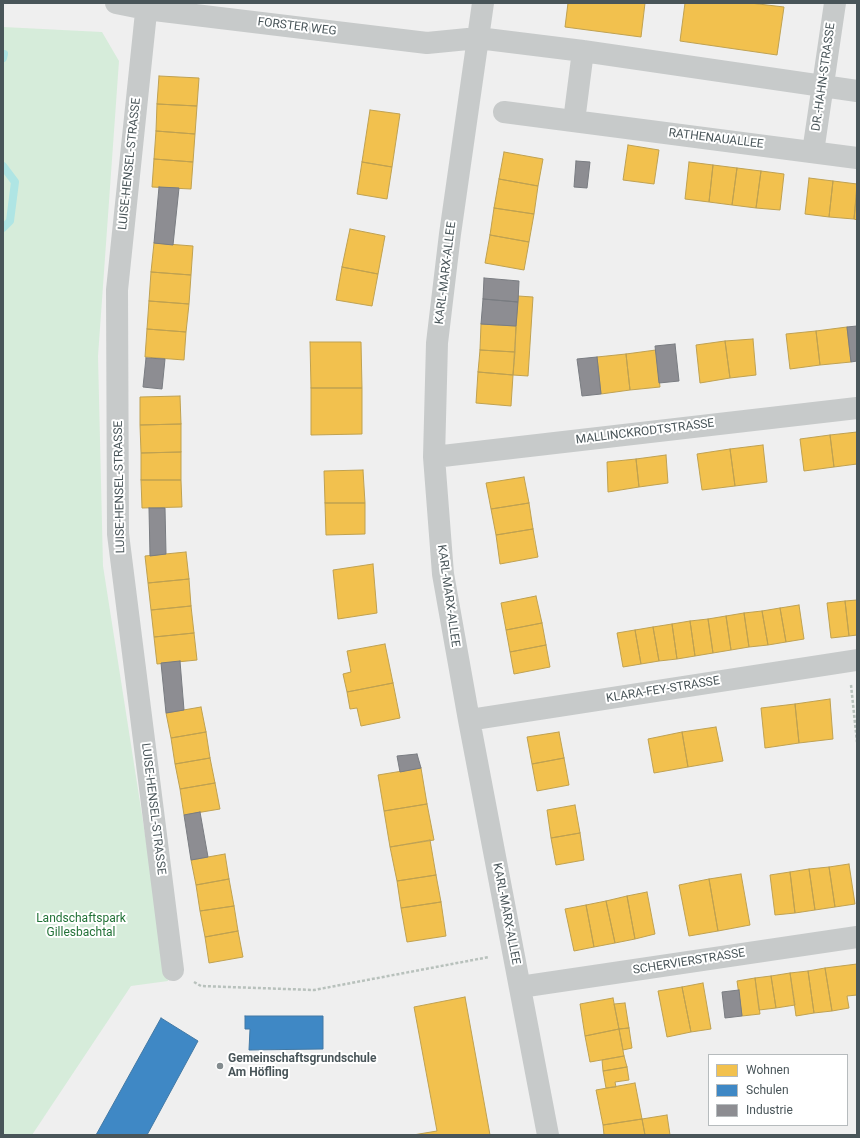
<!DOCTYPE html>
<html>
<head>
<meta charset="utf-8">
<style>
	body { margin:0 }
	#map { position:relative; width:860px; height:1138px; overflow:hidden; background:#efefef; font-family:Roboto,sans-serif }
	canvas { display:block }
	.frame { position:absolute; inset:0; border:4px solid #495559; pointer-events:none }
	.legend { position:absolute; left:708px; top:1054px; width:140px; height:72px; box-sizing:border-box; background:#fff; border:1px solid #b6bbbd; margin:0; padding:5px 7px; list-style:none; font-size:12px; color:#495559 }
	.legend li { display:flex; align-items:center; gap:8px; height:20px }
	.legend b { width:20px; border:1px solid #b6bbbd }
</style>
</head>
<body>
<div id="map">
<canvas width="860" height="1138"></canvas>
<div class="frame"></div>
<ul class="legend">
<li><b style="height:11px;background:#f2c14e"></b>Wohnen</li>
<li><b style="height:11px;background:#3f88c5"></b>Schulen</li>
<li><b style="height:11px;background:#8d8d92"></b>Industrie</li>
</ul>
</div>
<script>
const context = document.querySelector('canvas').getContext('2d');
context.lineJoin = 'round';
function paint(path, color) {
  context.fillStyle = color;
  context.fill(path, 'evenodd');
}
function toPath(rows) {
  const path = new Path2D();
  for (const r of rows) {
    path.moveTo(r[0], r[1]);
    for (let i = 2; i < r.length; i += 2) path.lineTo(r[i], r[i + 1]);
  }
  return path;
}
function strokePath(path, color, width, dash) {
  context.strokeStyle = color;
  context.lineWidth = width;
  context.lineCap = dash ? 'butt' : 'round';
  context.setLineDash(dash || []);
  context.stroke(path);
}
function drawText(font, color, halo, rows, align = 'center') {
  context.font = font + ' Roboto,sans-serif';
  context.lineWidth = 4;
  context.setLineDash([]);
  context.textBaseline = 'middle';
  context.strokeStyle = halo;
  context.fillStyle = color;
  for (const [text, x, y, turn = 0] of rows) {
    context.save();
    context.translate(x, y);
    context.rotate((+turn || 0) * Math.PI / 180);
    context.textAlign = isNaN(turn) ? turn : align;
    if (halo) context.strokeText(text, 0, 0);
    context.fillText(text, 0, 0);
    context.restore();
  }
}
const green = toPath([
	[3,27,102,32,119,61,98,356,103,566,168,981,131,986,32,1135,3,1135]
]);
const homes = toPath([
	[568,3,645,3,641,37,565,27,568,3],
	[685,3,750,3,784,7,777,55,680,41,685,3],
	[159,76,199,78,197,106,157,104,159,76],
	[157,104,197,106,195,134,156,131,157,104],
	[370,110,400,114,392,167,362,162,370,110],
	[156,131,195,134,193,162,154,159,156,131],
	[628,145,659,150,654,184,623,180,628,145],
	[504,152,543,159,538,186,499,179,504,152],
	[154,159,193,162,191,189,152,187,154,159],
	[362,162,392,167,387,199,357,194,362,162],
	[689,162,713,165,709,202,685,199,689,162],
	[713,165,737,168,732,205,709,202,713,165],
	[737,168,761,171,756,208,732,205,737,168],
	[761,171,784,174,780,210,756,208,761,171],
	[809,178,833,181,829,217,805,214,809,178],
	[499,179,538,186,534,214,494,208,499,179],
	[833,181,857,184,854,219,829,217,833,181],
	[857,190,857,220,854,219,857,190],
	[494,208,534,214,529,242,490,235,494,208],
	[350,229,385,236,378,274,342,267,350,229],
	[490,235,529,242,524,270,485,263,490,235],
	[154,243,193,246,191,275,151,272,154,243],
	[342,267,378,274,372,306,336,300,342,267],
	[151,272,191,275,189,304,149,301,151,272],
	[518,296,533,297,528,376,513,375,518,296],
	[149,301,189,304,186,332,147,329,149,301],
	[481,324,516,326,515,352,480,350,481,324],
	[847,327,851,362,820,365,816,331,847,327],
	[147,329,186,332,184,360,145,357,147,329],
	[816,331,820,365,790,369,786,334,816,331],
	[753,339,756,375,730,378,725,341,753,339],
	[725,341,730,378,700,383,696,345,725,341],
	[310,342,361,342,362,388,311,388,310,342],
	[480,350,515,352,513,375,478,372,480,350],
	[656,350,660,387,630,390,626,354,656,350],
	[626,354,630,390,601,394,597,357,626,354],
	[478,372,513,375,511,406,476,403,478,372],
	[311,388,362,388,362,434,311,435,311,388],
	[180,396,181,424,140,425,140,397,180,396],
	[181,424,181,452,141,453,140,425,181,424],
	[857,432,857,464,834,467,830,435,857,432],
	[830,435,834,467,804,471,800,439,830,435],
	[763,445,767,482,735,486,730,449,763,445],
	[730,449,735,486,702,490,697,454,730,449],
	[181,452,181,480,141,480,141,453,181,452],
	[666,455,668,483,639,487,636,459,666,455],
	[636,459,639,487,608,492,607,462,636,459],
	[363,470,365,503,325,503,324,471,363,470],
	[524,477,529,503,491,509,486,483,524,477],
	[141,480,181,480,182,507,142,508,141,480],
	[325,503,365,503,365,534,326,535,325,503],
	[529,503,533,529,496,535,491,509,529,503],
	[533,529,538,557,500,564,496,535,533,529],
	[186,552,189,579,148,583,145,556,186,552],
	[373,564,377,613,338,619,333,570,373,564],
	[189,579,191,606,151,610,148,583,189,579],
	[536,596,542,623,506,630,501,603,536,596],
	[857,600,857,635,849,636,845,601,857,600],
	[845,601,849,636,831,638,827,603,845,601],
	[799,605,804,639,786,642,780,608,799,605],
	[191,606,194,633,154,637,151,610,191,606],
	[780,608,786,642,768,645,762,611,780,608],
	[762,611,768,645,749,647,744,613,762,611],
	[744,613,749,647,731,650,726,616,744,613],
	[726,616,731,650,713,653,708,619,726,616],
	[708,619,713,653,695,656,690,621,708,619],
	[690,621,695,656,677,659,672,624,690,621],
	[542,623,546,645,510,652,506,630,542,623],
	[672,624,677,659,659,661,653,627,672,624],
	[653,627,659,661,641,664,635,630,653,627],
	[635,630,641,664,623,667,617,633,635,630],
	[194,633,197,660,157,664,154,637,194,633],
	[385,644,393,683,347,692,343,674,351,672,347,651,385,644],
	[546,645,550,667,514,674,510,652,546,645],
	[393,683,400,718,361,726,357,708,350,709,347,692,393,683],
	[830,699,833,739,799,743,795,704,830,699],
	[795,704,799,743,765,748,761,708,795,704],
	[201,707,206,732,171,738,166,713,201,707],
	[716,727,723,761,688,767,682,732,716,727],
	[206,732,210,758,175,764,171,738,206,732],
	[559,732,564,758,532,764,527,737,559,732],
	[682,732,688,767,654,773,648,739,682,732],
	[210,758,215,783,180,789,175,764,210,758],
	[564,758,569,785,537,791,532,764,564,758],
	[421,768,427,804,384,811,378,775,421,768],
	[215,783,220,809,184,815,180,789,215,783],
	[427,804,434,840,390,847,384,811,427,804],
	[575,805,580,833,551,838,547,810,575,805],
	[580,833,584,860,556,865,551,838,580,833],
	[430,840,436,875,397,881,390,847,430,840],
	[225,854,229,879,196,885,191,860,225,854],
	[849,864,855,904,835,907,829,867,849,864],
	[829,867,835,907,815,910,809,869,829,867],
	[809,869,815,910,795,913,790,872,809,869],
	[790,872,795,913,775,915,770,875,790,872],
	[741,874,750,925,718,931,709,879,741,874],
	[436,875,441,902,401,908,397,881,436,875],
	[229,879,234,906,200,911,196,885,229,879],
	[709,879,718,931,689,936,679,885,709,879],
	[647,892,655,934,635,939,627,896,647,892],
	[627,896,635,939,615,943,606,901,627,896],
	[606,901,615,943,594,947,586,905,606,901],
	[441,902,446,936,407,942,401,908,441,902],
	[586,905,594,947,574,951,565,909,586,905],
	[234,906,238,931,205,937,200,911,234,906],
	[238,931,243,957,209,963,205,937,238,931],
	[857,964,857,995,847,996,849,1008,832,1011,825,968,857,964],
	[825,968,832,1011,814,1013,808,971,825,968],
	[808,971,814,1013,796,1016,790,973,808,971],
	[790,973,795,1005,776,1008,771,976,790,973],
	[771,976,776,1008,759,1010,755,978,771,976],
	[755,978,760,1014,742,1016,737,981,755,978],
	[703,983,711,1029,691,1032,682,987,703,983],
	[682,987,691,1032,667,1037,658,991,682,987],
	[465,997,490,1135,413,1135,437,1131,414,1007,465,997],
	[613,998,619,1029,585,1036,580,1004,613,998],
	[625,1003,629,1028,619,1029,614,1004,625,1003],
	[629,1028,632,1048,623,1050,619,1029,629,1028],
	[619,1029,624,1056,590,1062,585,1036,619,1029],
	[624,1056,627,1067,603,1071,602,1060,624,1056],
	[627,1067,629,1080,615,1082,616,1087,606,1088,603,1071,627,1067],
	[635,1083,642,1119,603,1125,596,1090,635,1083],
	[667,1115,670,1135,645,1135,642,1119,667,1115],
	[642,1119,645,1135,604,1135,603,1125,642,1119]
]);
const schools = toPath([
	[245,1016,323,1016,323,1049,249,1050,250,1029,245,1029,245,1016],
	[161,1018,198,1041,147,1135,96,1135,161,1018]
]);
const industry = toPath([
	[576,161,590,162,587,188,574,187,576,161],
	[159,187,179,188,173,245,154,243,159,187],
	[484,278,519,281,518,302,483,299,484,278],
	[483,299,518,302,516,326,481,324,483,299],
	[857,326,857,361,851,362,847,327,857,326],
	[675,344,679,381,659,383,655,346,675,344],
	[597,357,601,394,582,396,577,359,597,357],
	[146,358,165,359,162,389,143,387,146,358],
	[149,508,165,508,166,554,150,556,149,508],
	[180,661,184,710,166,713,161,663,180,661],
	[417,754,421,768,400,772,397,756,417,754],
	[200,812,208,857,191,860,184,815,200,812],
	[739,990,742,1016,725,1018,722,992,739,990]
]);
const stream = toPath([
	[3,58,4,54],
	[3,166,15,182,10,221,3,228]
]);
const path = toPath([
	[851,685,857,742],
	[194,982,201,986,314,990,489,957]
]);
const minor = toPath([
	[116,3,146,9,427,43,478,38,583,51,857,91],
	[147,3,117,290,118,534,173,970],
	[483,3,450,234,437,343,434,457,443,574,469,720,548,1135],
	[504,112,857,158],
	[574,121,583,51],
	[813,152,835,3],
	[434,457,857,408],
	[469,720,857,660],
	[520,987,857,937]
]);
const markers = [
	[220,1066,4,"#838b8e"]
];
const streetNames = [
	["FORSTER WEG",297,27,7],
	["DR.-HAHN-STRASSE",824,77,-82],
	["RATHENAUALLEE",716,139,7],
	["LUISE-HENSEL-STRASSE",130,164,-84],
	["KARL-MARX-ALLEE",446,273,-83],
	["MALLINCKRODTSTRASSE",645,432,-7],
	["LUISE-HENSEL-STRASSE",120,487,-91],
	["KARL-MARX-ALLEE",448,596,82],
	["KLARA-FEY-STRASSE",663,690,-9],
	["LUISE-HENSEL-STRASSE",153,809,83],
	["KARL-MARX-ALLEE",506,914,79],
	["SCHERVIERSTRASSE",689,962,-9]
];
const parkNames = [
	["Landschaftspark",81,919],
	["Gillesbachtal",81,933]
];
const poiNames = [
	["Gemeinschaftsgrundschule",228,1059],
	["Am Höfling",228,1073]
];
paint(green, '#d6ecda');
paint(homes, '#f2c14e');
strokePath(homes, '#bfa151', 1);
paint(schools, '#3f88c5');
strokePath(schools, '#4279a5', 1);
paint(industry, '#8d8d92');
strokePath(industry, '#797c81', 1);
strokePath(stream, '#afe5e4', 8);
strokePath(path, '#b8c1bc', 2.5, [3, 2]);
strokePath(minor, '#c7caca', 22);
for (const [x, y, r, color] of markers) {
  const dot = new Path2D();
  dot.arc(x, y, r, 0, 2 * Math.PI);
  context.fillStyle = color;
  context.fill(dot);
  strokePath(dot, '#fff', 1.5);
}
drawText('12px', '#495559', '#fff', streetNames);
drawText('12px', '#227237', '#fff', parkNames);
drawText('bold 12px', '#495559', '#fff', poiNames, 'left');
</script>
</body>
</html>
